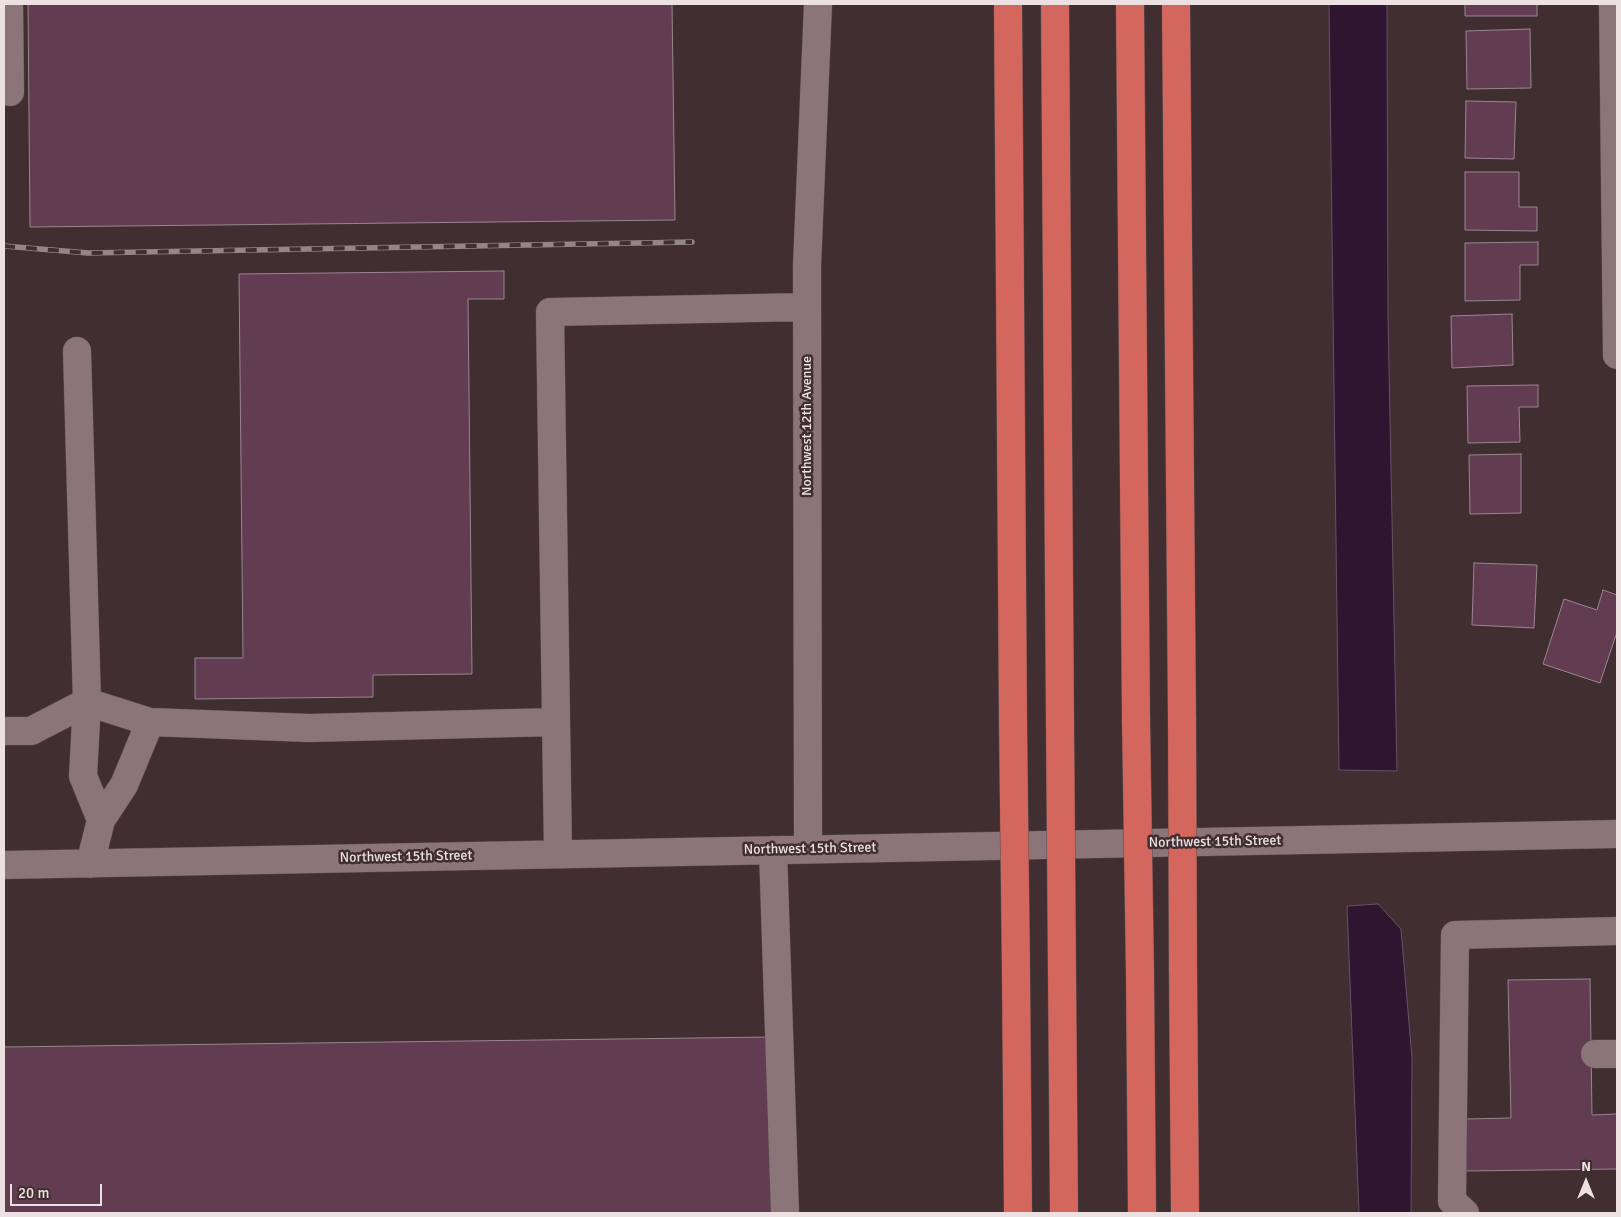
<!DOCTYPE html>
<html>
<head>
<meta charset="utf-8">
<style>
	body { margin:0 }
	#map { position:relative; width:1621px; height:1217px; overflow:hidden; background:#402e31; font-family:Signika,sans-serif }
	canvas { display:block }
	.frame { position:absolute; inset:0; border:5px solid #ece0e2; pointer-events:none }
	.north { position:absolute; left:1561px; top:1157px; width:50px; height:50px; -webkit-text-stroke:4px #402e31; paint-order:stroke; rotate:0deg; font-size:14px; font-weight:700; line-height:20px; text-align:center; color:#ece0e2 }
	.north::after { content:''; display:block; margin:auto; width:18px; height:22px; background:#ece0e2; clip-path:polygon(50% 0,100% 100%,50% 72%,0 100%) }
	.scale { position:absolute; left:10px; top:1184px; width:92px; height:22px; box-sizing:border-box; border:2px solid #ece0e2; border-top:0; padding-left:6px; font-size:15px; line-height:18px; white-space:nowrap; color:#ece0e2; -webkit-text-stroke:4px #402e31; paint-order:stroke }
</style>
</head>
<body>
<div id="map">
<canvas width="1621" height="1217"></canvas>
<div class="frame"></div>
<div class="north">N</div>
<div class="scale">20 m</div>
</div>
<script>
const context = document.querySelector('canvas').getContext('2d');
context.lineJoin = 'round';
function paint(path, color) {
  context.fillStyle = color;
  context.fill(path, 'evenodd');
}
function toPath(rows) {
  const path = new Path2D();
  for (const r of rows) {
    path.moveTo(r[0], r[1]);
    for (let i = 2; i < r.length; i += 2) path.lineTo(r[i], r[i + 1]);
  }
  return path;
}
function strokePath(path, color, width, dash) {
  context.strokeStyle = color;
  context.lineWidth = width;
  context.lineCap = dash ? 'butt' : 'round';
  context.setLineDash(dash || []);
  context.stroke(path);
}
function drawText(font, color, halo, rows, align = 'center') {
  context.font = font + ' Signika,sans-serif';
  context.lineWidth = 5;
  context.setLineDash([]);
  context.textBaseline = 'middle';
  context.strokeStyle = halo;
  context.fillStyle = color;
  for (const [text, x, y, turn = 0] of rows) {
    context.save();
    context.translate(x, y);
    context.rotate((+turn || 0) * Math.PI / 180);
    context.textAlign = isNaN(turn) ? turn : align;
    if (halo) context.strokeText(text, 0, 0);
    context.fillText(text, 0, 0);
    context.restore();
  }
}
const water = toPath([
	[1329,4,1387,4,1388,317,1397,771,1339,770,1329,4],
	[1378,904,1401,929,1412,1058,1411,1213,1359,1213,1347,906,1378,904]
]);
const building = toPath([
	[28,4,672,4,675,220,30,227,28,4],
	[1465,4,1537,4,1537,16,1465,16,1465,4],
	[1530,29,1531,88,1467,89,1466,31,1530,29],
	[1466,101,1516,102,1514,159,1465,158,1466,101],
	[1465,172,1519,172,1519,207,1537,207,1537,231,1465,230,1465,172],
	[1538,242,1538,265,1520,265,1520,300,1465,301,1465,243,1538,242],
	[504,271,504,299,468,299,472,674,373,675,373,697,195,699,195,658,243,658,239,274,504,271],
	[1512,314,1513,365,1452,368,1451,316,1512,314],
	[1538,385,1538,407,1519,407,1520,442,1468,443,1467,386,1538,385],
	[1521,454,1521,513,1470,514,1469,455,1521,454],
	[1474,563,1537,565,1534,628,1472,625,1474,563],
	[1603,590,1617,595,1617,632,1600,683,1543,664,1564,599,1597,610,1603,590],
	[1590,979,1592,1115,1617,1114,1617,1169,1466,1171,1465,1119,1511,1118,1508,980,1590,979],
	[771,1037,773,1213,4,1213,4,1047,771,1037]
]);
const minor = toPath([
	[9,4,10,92],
	[1613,4,1617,355],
	[77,351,87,702,83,776,101,820],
	[4,731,31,731,87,702,150,722,309,728,556,722],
	[808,849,807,266,818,4],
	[773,850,785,1213],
	[558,854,550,312,807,307],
	[90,864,101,820,124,785,150,722],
	[4,865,1617,834],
	[1595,1054,1617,1054],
	[1465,1213,1452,1201,1455,935,1617,931]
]);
const highway = toPath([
	[1008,4,1013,722],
	[1055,4,1060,722],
	[1130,4,1136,719],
	[1176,4,1182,718],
	[1183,970,1185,1213],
	[1016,973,1018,1213],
	[1062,973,1064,1213],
	[1140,974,1142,1213]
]);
const rail = toPath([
	[4,246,88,253,692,242]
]);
const highwayBridge = toPath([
	[1182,718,1183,970],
	[1136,719,1140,974],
	[1013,722,1016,973],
	[1060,722,1062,973]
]);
const streetNames = [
	["Northwest 12th Avenue",807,426,-90],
	["Northwest 15th Street",1215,842,-1],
	["Northwest 15th Street",810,849,-1],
	["Northwest 15th Street",406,857,-1]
];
paint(water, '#2f1530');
strokePath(water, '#685265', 1);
paint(building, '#623c51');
strokePath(building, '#9a8690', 1);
strokePath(minor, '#594b4d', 29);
strokePath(highway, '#594b4d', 29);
strokePath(minor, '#8b7579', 28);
strokePath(highway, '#d3665d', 28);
strokePath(rail, '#948587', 5.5);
strokePath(rail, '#402e31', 4, [11]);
strokePath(highwayBridge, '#594b4d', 29, []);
strokePath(highwayBridge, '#d3665d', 28);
drawText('14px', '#ece0e2', '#402e31', streetNames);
</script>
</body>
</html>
